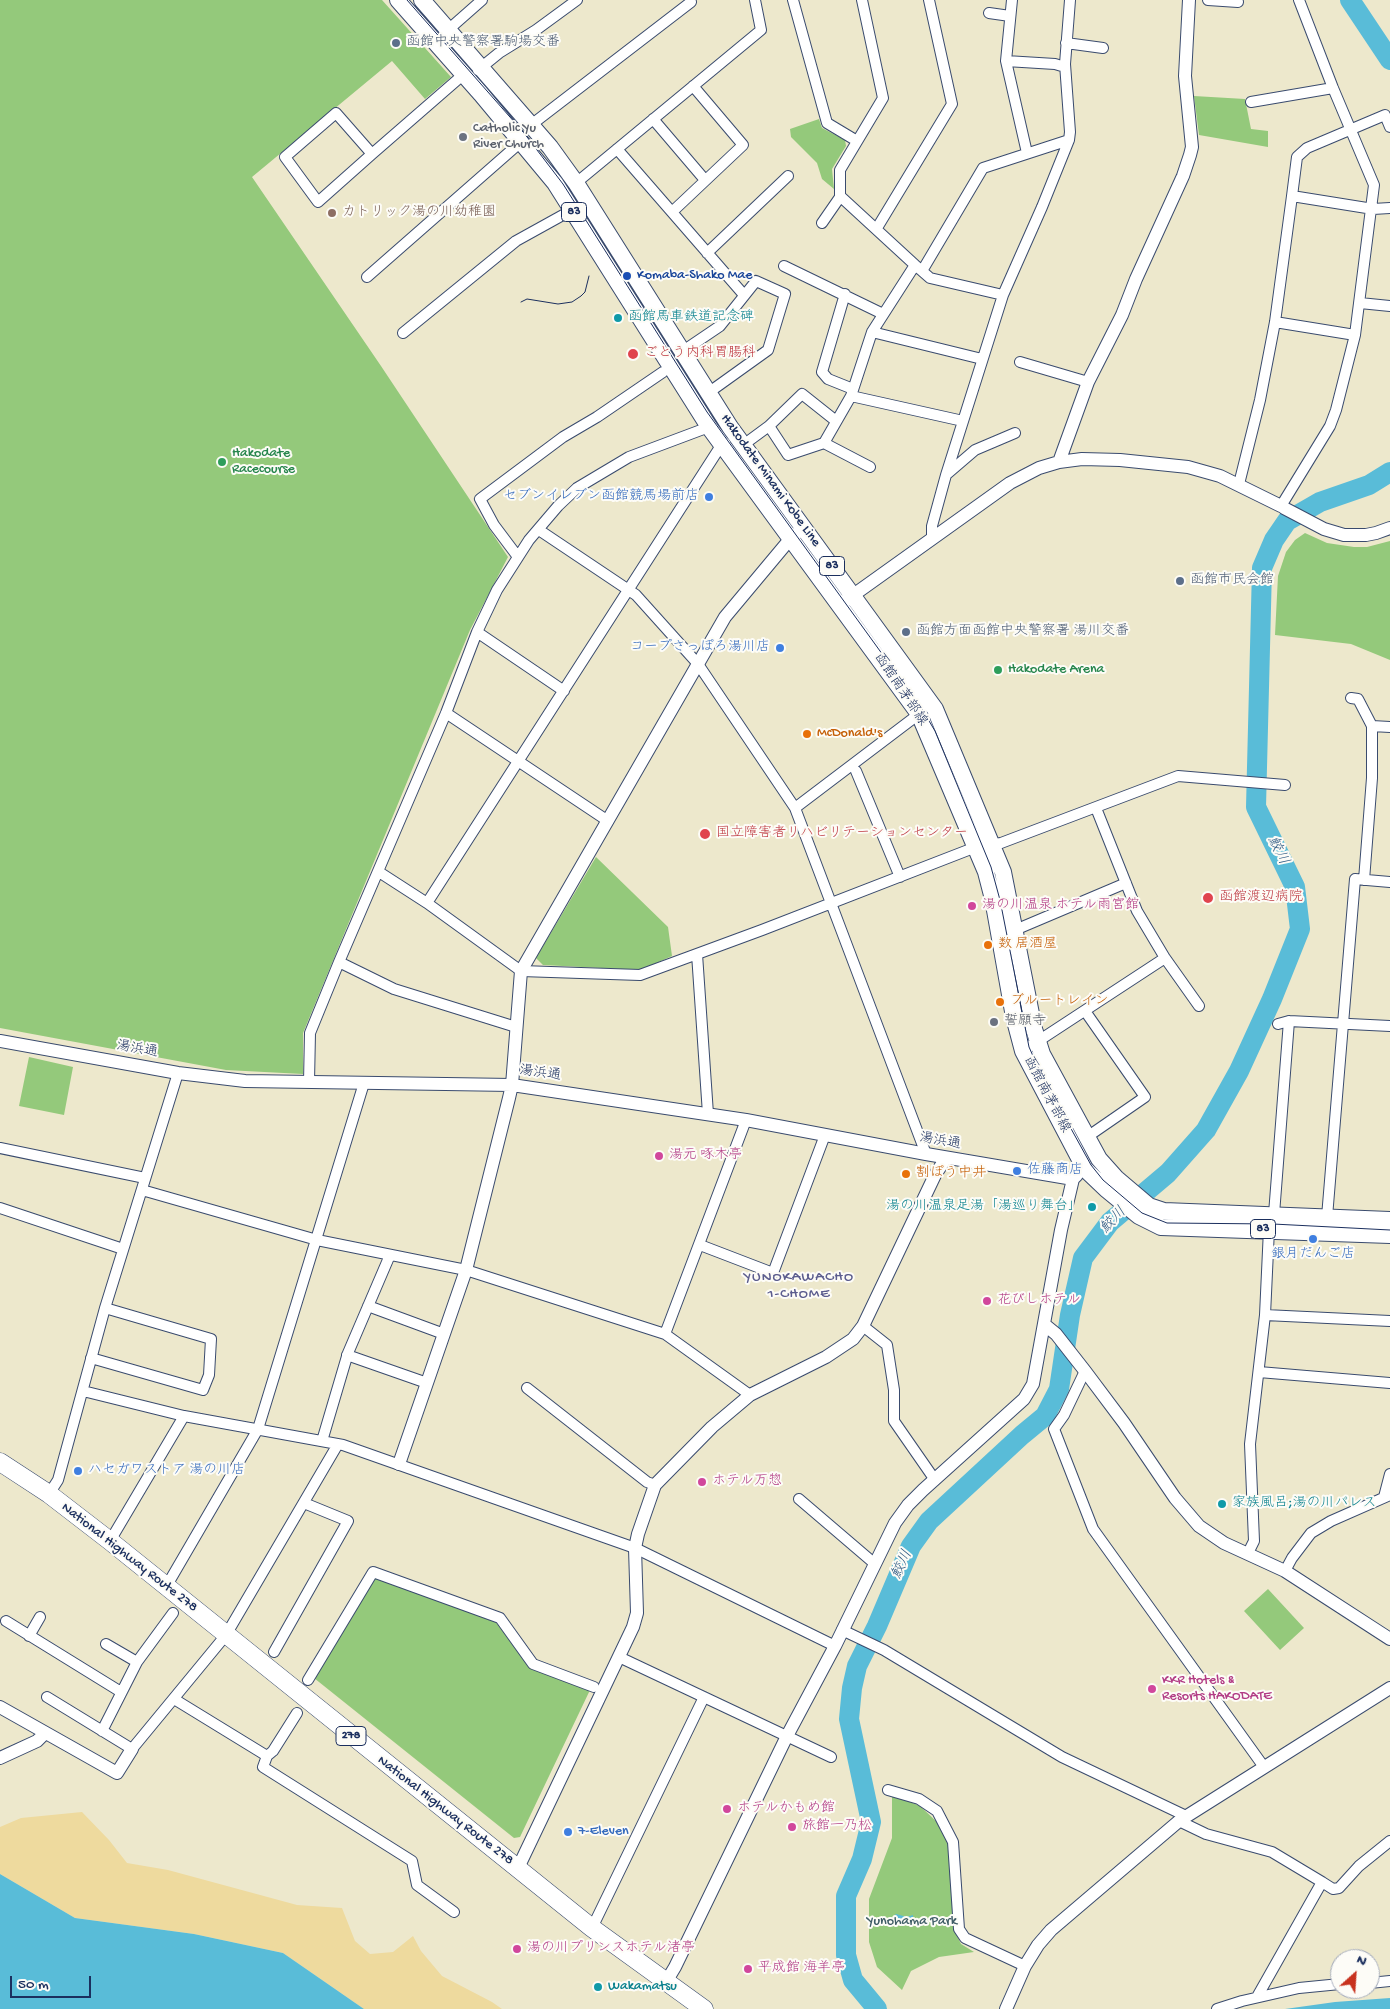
<!DOCTYPE html>
<html>
<head>
<meta charset="utf-8">
<style>
	body { margin:0 }
	#map { position:relative; width:1390px; height:2009px; overflow:hidden; background:#ede8cc; font-family:"Gochi Hand",sans-serif }
	canvas { display:block }
	.north { position:absolute; left:1330px; top:1949px; width:50px; height:50px; box-sizing:border-box; background:#fdfcf7; border:1px solid #a3aaba; border-radius:50%; rotate:26deg; font-size:14px; font-weight:700; line-height:20px; text-align:center; color:#1b2f5e }
	.north::after { content:''; display:block; margin:auto; width:18px; height:22px; background:#c8321e; clip-path:polygon(50% 0,100% 100%,50% 72%,0 100%) }
	.scale { position:absolute; left:10px; top:1976px; width:81px; height:22px; box-sizing:border-box; border:2px solid #1b2f5e; border-top:0; padding-left:6px; font-size:15px; line-height:18px; white-space:nowrap; color:#1b2f5e; -webkit-text-stroke:4px #fdfcf7; paint-order:stroke }
</style>
</head>
<body>
<div id="map">
<canvas width="1390" height="2009"></canvas>
<div class="north">N</div>
<div class="scale">50 m</div>
</div>
<script>
const context = document.querySelector('canvas').getContext('2d');
context.lineJoin = 'round';
function paint(path, color) {
  context.fillStyle = color;
  context.fill(path, 'evenodd');
}
function toPath(rows) {
  const path = new Path2D();
  for (const r of rows) {
    path.moveTo(r[0], r[1]);
    for (let i = 2; i < r.length; i += 2) path.lineTo(r[i], r[i + 1]);
  }
  return path;
}
function strokePath(path, color, width, dash) {
  context.strokeStyle = color;
  context.lineWidth = width;
  context.lineCap = dash ? 'butt' : 'round';
  context.setLineDash(dash || []);
  context.stroke(path);
}
function drawText(font, color, halo, rows, align = 'center') {
  context.font = font + ' "Gochi Hand","Klee One",sans-serif';
  context.lineWidth = 4;
  context.setLineDash([]);
  context.textBaseline = 'middle';
  context.strokeStyle = halo;
  context.fillStyle = color;
  for (const [text, x, y, turn = 0] of rows) {
    context.save();
    context.translate(x, y);
    context.rotate((+turn || 0) * Math.PI / 180);
    context.textAlign = isNaN(turn) ? turn : align;
    if (halo) context.strokeText(text, 0, 0);
    context.fillText(text, 0, 0);
    context.restore();
  }
}
const green = toPath([
	[0,0,382,0,451,77,425,99,392,61,252,177,381,366,508,557,470,630,303,1033,303,1074,226,1070,0,1028],
	[1194,96,1245,99,1251,129,1268,131,1268,147,1199,135],
	[819,119,822,128,845,140,846,146,832,169,834,189,822,179,817,163,791,137,790,129],
	[1305,533,1327,543,1354,547,1367,547,1390,541,1390,660,1351,644,1275,635,1278,576,1286,552,1295,540],
	[596,857,668,927,672,956,641,970,543,965,536,958],
	[29,1057,73,1067,64,1115,19,1106],
	[374,1576,495,1621,530,1668,590,1690,520,1837,514,1838,314,1678],
	[1268,1589,1304,1628,1280,1650,1244,1611],
	[892,1795,920,1806,938,1823,949,1847,954,1929,961,1944,974,1952,939,1957,911,1971,902,1990,877,1967,869,1942,869,1899,892,1838]
]);
const sand = toPath([
	[82,1812,109,1840,127,1863,168,1870,297,1905,342,1908,355,1941,370,1954,393,1952,413,1936,421,1951,442,1976,492,2002,502,2009,364,2009,283,1953,194,1934,75,1918,0,1874,0,1827,21,1818]
]);
const water = toPath([
	[0,1874,75,1918,194,1934,283,1953,364,2009,0,2009],
	[896,1914,907,1917,913,1915,913,1917,903,1921,896,1927,890,1923,890,1920],
	[1390,1998,1390,2009,1285,2009,1335,2002]
]);
const river = toPath([
	[1350,0,1390,60],
	[877,2009,853,1980,846,1955,846,1896,862,1859,871,1822,849,1719,852,1688,857,1666,877,1626,911,1546,929,1521,1022,1435,1045,1416,1059,1389,1070,1315,1083,1258,1110,1222,1168,1173,1206,1130,1239,1071,1272,999,1300,929,1295,887,1256,807,1262,568,1274,540,1287,521,1320,502,1369,485,1390,472]
]);
const minor = toPath([
	[793,0,827,123,857,141],
	[862,0,883,98,840,170,840,196,915,265],
	[1012,0,1006,61,1027,153],
	[1208,0,1238,2],
	[989,13,1010,16],
	[448,30,482,0],
	[1066,43,1103,48],
	[1006,61,1055,64,1065,67],
	[478,70,499,53,536,30,577,0],
	[1251,102,1333,88],
	[653,119,705,180],
	[531,125,691,2],
	[617,149,744,295],
	[372,154,336,113,285,157,318,202,372,154,464,74],
	[576,183,761,30,755,0],
	[1292,196,1297,157,1307,148,1385,115,1390,127],
	[672,212,743,145,693,86],
	[822,223,840,197],
	[877,228,952,104,929,0],
	[707,253,788,176],
	[784,266,883,314],
	[922,271,930,278,1003,295],
	[367,277,522,141],
	[845,294,822,372,828,379,853,389],
	[1360,303,1390,306],
	[1275,322,1355,335],
	[872,332,982,359],
	[403,333,516,241,572,210],
	[689,347,720,326,756,281,785,294,768,350,715,388],
	[1020,362,1088,382],
	[851,396,963,421],
	[769,426,788,455,824,443,851,396,872,332,915,265,922,271,983,168,1069,140],
	[750,440,769,426,802,394,836,421],
	[824,443,870,467],
	[947,474,975,450,1015,433],
	[1239,484,1260,400,1275,322,1292,196,1373,209,1390,208],
	[1284,508,1281,506,1330,426,1336,410,1355,335,1374,185,1333,88,1299,0],
	[539,530,636,595,698,664,795,808,926,1154],
	[932,538,932,526,946,475,1003,295,1042,207,1069,140,1070,132,1065,64,1070,0],
	[518,557,494,525,480,499,563,437,597,417,663,372],
	[477,632,564,691],
	[1351,698,1358,699,1372,726,1372,778,1364,880],
	[446,713,608,821],
	[1372,726,1390,727],
	[856,771,900,877],
	[795,808,919,714],
	[379,872,427,903,521,971,640,975,762,930,976,847,1001,843,1178,776,1285,785],
	[427,903,722,444,725,443],
	[1015,930,1126,883],
	[697,954,708,1114],
	[1165,958,1199,1006],
	[339,962,394,989,516,1027],
	[1085,1011,1145,1097,1087,1137],
	[1278,1024,1289,1021,1390,1026],
	[1023,1051,1165,958,1137,911,1096,808],
	[309,1082,310,1033,339,962,446,713,477,632,497,590,529,540,558,506,577,488,629,457,709,427],
	[0,1148,145,1178],
	[142,1190,317,1240,466,1270,665,1334,750,1395],
	[0,1208,123,1249],
	[1274,1214,1289,1021],
	[1327,1217,1355,879,1390,882],
	[700,1245,773,1273,825,1135],
	[368,1306,444,1334],
	[1265,1315,1390,1321],
	[863,1326,887,1345,894,1390,894,1421,935,1480],
	[665,1334,746,1120],
	[347,1355,427,1383],
	[91,1358,203,1390,209,1375,211,1339,105,1308],
	[1085,1371,1064,1415,1054,1429,1093,1529,1264,1767],
	[1259,1372,1390,1383],
	[527,1388,647,1482,655,1485],
	[83,1391,184,1416,343,1445,635,1548,835,1646],
	[322,1441,348,1353,390,1255],
	[49,1494,58,1480,105,1308,178,1073],
	[1384,1497,1390,1474],
	[799,1499,875,1564],
	[110,1541,184,1416],
	[1248,1553,1254,1541,1250,1444,1265,1315,1269,1229],
	[1285,1571,1292,1558,1311,1533,1331,1521,1390,1495],
	[166,1587,258,1429,364,1083],
	[6,1621,121,1692],
	[842,1630,884,1650,1062,1757,1186,1816],
	[29,1636,40,1617],
	[106,1644,137,1662],
	[274,1652,348,1521,304,1503],
	[619,1657,831,1757],
	[308,1680,373,1572,500,1618,533,1664,594,1687],
	[47,1697,132,1749,226,1635,338,1444],
	[174,1699,267,1756,273,1751,297,1713],
	[102,1731,137,1662,173,1613],
	[267,1756,263,1767,412,1861,417,1885,454,1912],
	[888,1790,919,1799,937,1811,953,1842,959,1929,965,1938,1025,1966],
	[1179,1821,1206,1834,1272,1852,1322,1882],
	[592,1928,704,1697],
	[1370,1983,1390,1981],
	[1257,1997,1322,1882,1333,1889,1339,1888,1359,1866,1390,1841],
	[1217,2009,1242,2001,1299,1988,1340,1984]
]);
const tertiary = toPath([
	[1059,462,1088,382,1122,315,1136,279,1183,176,1190,155,1192,147,1185,76,1189,0],
	[1284,508,1324,529,1344,535,1366,535,1376,533,1390,528],
	[845,601,1010,483,1039,468,1059,462,1082,459,1120,460,1188,467,1220,476,1281,506],
	[0,1041,178,1073,245,1081,512,1085,746,1120,926,1154,1073,1179],
	[1045,1325,1056,1334,1085,1371,1124,1423,1175,1498,1199,1526,1224,1543,1285,1571,1390,1639],
	[399,1464,466,1270,509,1098,512,1085,521,971,725,617,791,538,797,533],
	[0,1707,117,1773,132,1749],
	[0,1758,37,1741,45,1733],
	[518,1868,633,1627,637,1613,635,1548,638,1534,655,1485,712,1427,750,1395,826,1357,853,1339,863,1326,935,1175,946,1158],
	[666,1982,675,1967,787,1736,835,1646,895,1523,908,1505,923,1490,1024,1399,1033,1384,1061,1230,1073,1179,1077,1175],
	[1006,2009,1025,1966,1038,1945,1051,1930,1179,1821,1390,1688]
]);
const primary = toPath([
	[398,0,481,94,555,183,709,427,919,714,986,872,993,899,1014,1017,1023,1051,1085,1169,1106,1189,1139,1216,1161,1227,1390,1235],
	[422,0,550,147,576,183,730,427,935,709,1003,872,1034,1029,1042,1054,1099,1159,1116,1178,1149,1206,1164,1211,1390,1220]
]);
const trunk = toPath([
	[0,1462,49,1494,110,1541,592,1928,704,2009]
]);
const tram = toPath([
	[407,0,524,133,563,184,707,412,922,709,935,731,991,867,1000,900,1029,1047,1041,1074,1091,1165,1103,1180,1142,1213,1167,1223,1273,1224,1390,1230],
	[521,302,527,299,558,304,572,302,581,296,585,292,589,276]
]);
const markers = [
	[396,43,5,"#5c6f8a"],
	[463,137,5,"#6b7280"],
	[332,213,5,"#8d6e63"],
	[627,276,5,"#1a4fb4"],
	[618,318,5,"#0f9aa8"],
	[633,354,6,"#e0444e"],
	[222,462,5,"#2e9e5b"],
	[709,497,5,"#3f7fe0"],
	[1180,581,5,"#5c6f8a"],
	[906,632,5,"#5c6f8a"],
	[780,648,5,"#3f7fe0"],
	[998,670,5,"#2e9e5b"],
	[807,734,5,"#e8710a"],
	[705,834,6,"#e0444e"],
	[1208,898,6,"#e0444e"],
	[972,906,5,"#d1479c"],
	[988,945,5,"#e8710a"],
	[1000,1002,5,"#e8710a"],
	[994,1022,5,"#6b7280"],
	[659,1156,5,"#d1479c"],
	[1017,1171,5,"#3f7fe0"],
	[906,1174,5,"#e8710a"],
	[1092,1207,5,"#0f9aa8"],
	[1313,1239,5,"#3f7fe0"],
	[987,1301,5,"#d1479c"],
	[78,1471,5,"#3f7fe0"],
	[702,1482,5,"#d1479c"],
	[1222,1504,5,"#0f9aa8"],
	[1152,1689,5,"#d1479c"],
	[727,1809,5,"#d1479c"],
	[792,1827,5,"#d1479c"],
	[568,1832,5,"#3f7fe0"],
	[517,1949,5,"#d1479c"],
	[748,1969,5,"#d1479c"],
	[598,1987,5,"#0f9aa8"]
];
const shields = [
	[574,212,25],
	[832,566,25],
	[1263,1229,25],
	[351,1736,30]
];
const shieldNames = [
	["83",574,212],
	["83",832,566],
	["83",1263,1229],
	["278",351,1736]
];
const serviceNames = [
	["函館中央警察署駒場交番",406,43],
	["函館市民会館",1190,581],
	["函館方面函館中央警察署 湯川交番",916,632]
];
const worshipNames = [
	["Catholic Yu",473,129],
	["River Church",473,145],
	["誓願寺",1004,1022]
];
const educationNames = [
	["カトリック湯の川幼稚園",342,213]
];
const transitNames = [
	["Komaba-Shako Mae",637,276]
];
const cultureNames = [
	["函館馬車鉄道記念碑",628,318],
	["湯の川温泉足湯「湯巡り舞台」",1082,1207,"right"],
	["家族風呂;湯の川パレス",1232,1504],
	["Wakamatsu",608,1987]
];
const healthNames = [
	["ごとう内科胃腸科",644,354],
	["国立障害者リハビリテーションセンター",716,834],
	["函館渡辺病院",1219,898]
];
const leisureNames = [
	["Hakodate",232,454],
	["Racecourse",232,470],
	["Hakodate Arena",1008,670]
];
const streetNames = [
	["Hakodate Minami Kobe Line",770,481,54],
	["函館南茅部線",900,690,56],
	["湯浜通",137,1050,10],
	["湯浜通",540,1074,8],
	["函館南茅部線",1046,1095,62],
	["湯浜通",940,1142,10],
	["National Highway Route 278",129,1558,38],
	["National Highway Route 278",445,1811,38]
];
const shopNames = [
	["セブンイレブン函館競馬場前店",699,497,"right"],
	["コープさっぽろ湯川店",770,648,"right"],
	["佐藤商店",1027,1171],
	["銀月だんご店",1313,1255,"center"],
	["ハセガワストア 湯の川店",88,1471],
	["7-Eleven",578,1832]
];
const foodNames = [
	["McDonald's",817,734],
	["数 居酒屋",998,945],
	["ブルートレイン",1010,1002],
	["割ぽう中井",916,1174]
];
const hotelNames = [
	["湯の川温泉 ホテル雨宮館",982,906],
	["湯元 啄木亭",669,1156],
	["花びしホテル",997,1301],
	["ホテル万惣",712,1482],
	["KKR Hotels &",1162,1681],
	["Resorts HAKODATE",1162,1697],
	["ホテルかもめ館",737,1809],
	["旅館一乃松",802,1827],
	["湯の川プリンスホテル渚亭",527,1949],
	["平成館 海羊亭",758,1969]
];
const parkNames = [
	["Yunohama Park",912,1922]
];
const waterNames = [
	["鮫川",1277,851,64],
	["鮫川",1114,1221,-46],
	["鮫川",903,1565,-65]
];
const neighbourhoodNames = [
	["YUNOKAWACHO",799,1278],
	["1-CHOME",799,1295]
];
paint(green, '#94c97b');
paint(sand, '#eeda9e');
paint(water, '#59bcd8');
strokePath(river, '#59bcd8', 20);
strokePath(minor, '#3a4b6e', 12);
strokePath(tertiary, '#3a4b6e', 14);
strokePath(primary, '#3a4b6e', 18);
strokePath(trunk, '#3a4b6e', 19);
strokePath(minor, '#fff', 10);
strokePath(tertiary, '#fff', 12);
strokePath(primary, '#fff', 16);
strokePath(trunk, '#fff', 18);
strokePath(tram, '#1b2f5e', 1);
for (const [x, y, r, color] of markers) {
  const dot = new Path2D();
  dot.arc(x, y, r, 0, 2 * Math.PI);
  context.fillStyle = color;
  context.fill(dot);
  strokePath(dot, '#fdfcf7', 2);
}
for (const [x, y, w] of shields) {
  const box = new Path2D();
  box.roundRect(x - w / 2, y - 9.5, w, 19, 4);
  context.fillStyle = '#fdfcf7';
  context.fill(box);
  strokePath(box, '#1b2f5e', 1);
}
drawText('bold 12px', '#1b2f5e', null, shieldNames);
drawText('14px', '#4e5e75', '#fdfcf7', serviceNames, 'left');
drawText('14px', '#5b616d', '#fdfcf7', worshipNames, 'left');
drawText('14px', '#785e54', '#fdfcf7', educationNames, 'left');
drawText('14px', '#164399', '#fdfcf7', transitNames, 'left');
drawText('14px', '#0d838f', '#fdfcf7', cultureNames, 'left');
drawText('14px', '#be3a42', '#fdfcf7', healthNames, 'left');
drawText('14px', '#27864d', '#fdfcf7', leisureNames, 'left');
drawText('14px', '#1b2f5e', '#fdfcf7', streetNames);
drawText('14px', '#366cbe', '#fdfcf7', shopNames, 'left');
drawText('14px', '#c56008', '#fdfcf7', foodNames, 'left');
drawText('14px', '#b23c85', '#fdfcf7', hotelNames, 'left');
drawText('14px', '#3f5d67', '#fdfcf7', parkNames);
drawText('italic 15px', '#2e5983', '#fdfcf7', waterNames);
context.letterSpacing = '1px';
drawText('15px', '#5c5d8e', '#fdfcf7', neighbourhoodNames);
context.letterSpacing = '0px';
</script>
</body>
</html>
